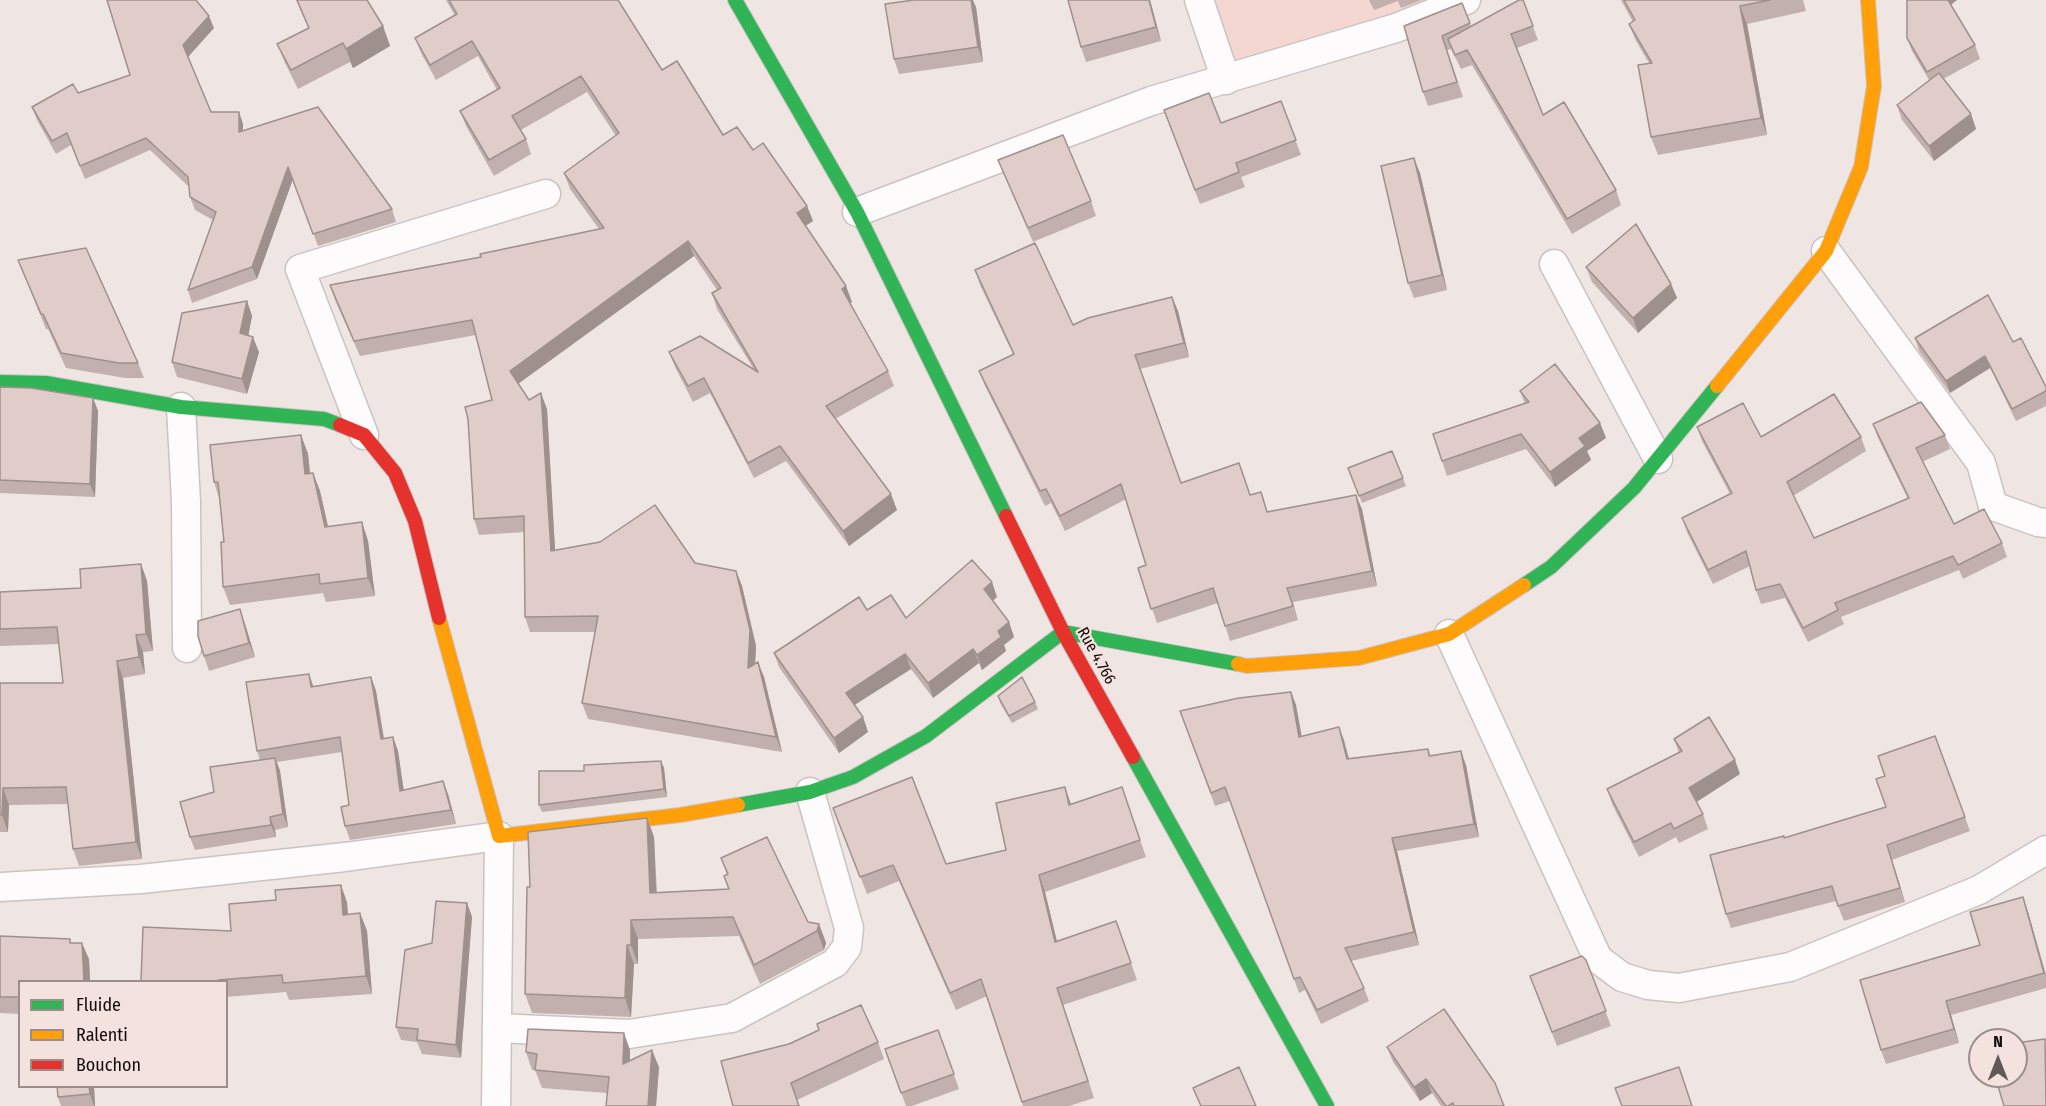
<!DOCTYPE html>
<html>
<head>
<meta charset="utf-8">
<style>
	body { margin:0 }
	#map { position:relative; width:2046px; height:1106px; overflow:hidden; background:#efe6e4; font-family:"Fira Sans Condensed",sans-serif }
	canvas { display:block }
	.legend { position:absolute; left:18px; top:980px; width:210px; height:108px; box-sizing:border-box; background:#f4e2df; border:2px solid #9a8d8b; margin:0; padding:8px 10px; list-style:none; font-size:18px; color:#130d0c }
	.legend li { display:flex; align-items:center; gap:12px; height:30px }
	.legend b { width:30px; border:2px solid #9a8d8b }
	.north { position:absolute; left:1968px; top:1028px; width:60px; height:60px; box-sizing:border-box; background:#f4e2df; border:2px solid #9a8d8b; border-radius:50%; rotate:0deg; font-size:16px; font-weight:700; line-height:24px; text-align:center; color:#130d0c }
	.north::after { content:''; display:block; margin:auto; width:21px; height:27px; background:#605958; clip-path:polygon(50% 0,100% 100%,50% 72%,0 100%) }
</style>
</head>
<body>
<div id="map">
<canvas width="2046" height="1106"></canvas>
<ul class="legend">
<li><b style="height:8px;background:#30b455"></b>Fluide</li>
<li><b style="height:8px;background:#ff9f0a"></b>Ralenti</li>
<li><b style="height:8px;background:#e5322d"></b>Bouchon</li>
</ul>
<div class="north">N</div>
</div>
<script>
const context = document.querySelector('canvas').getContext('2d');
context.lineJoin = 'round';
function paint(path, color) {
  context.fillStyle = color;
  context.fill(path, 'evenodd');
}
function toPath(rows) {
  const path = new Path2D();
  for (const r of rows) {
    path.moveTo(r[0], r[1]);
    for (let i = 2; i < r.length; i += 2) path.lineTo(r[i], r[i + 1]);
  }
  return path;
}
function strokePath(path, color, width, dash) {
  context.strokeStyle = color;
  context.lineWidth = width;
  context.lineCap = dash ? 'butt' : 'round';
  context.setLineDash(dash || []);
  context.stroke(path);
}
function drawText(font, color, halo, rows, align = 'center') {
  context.font = font + ' "Fira Sans Condensed",sans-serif';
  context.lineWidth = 4.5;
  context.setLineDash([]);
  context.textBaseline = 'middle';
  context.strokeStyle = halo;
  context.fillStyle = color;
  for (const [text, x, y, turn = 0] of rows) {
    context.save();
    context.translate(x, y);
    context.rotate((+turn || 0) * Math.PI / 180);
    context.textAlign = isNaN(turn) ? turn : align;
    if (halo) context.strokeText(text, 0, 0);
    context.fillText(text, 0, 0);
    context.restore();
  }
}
const green = toPath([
	[1194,0,1437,0,1214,81]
]);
const street = toPath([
	[1199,0,1226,80],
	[857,212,1151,101,1396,28,1466,0],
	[1826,251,1981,463,1993,506,2038,522,2046,523],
	[1554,264,1658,459],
	[181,407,186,502,187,648],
	[364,435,300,269,546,194],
	[1449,634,1598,959,1622,977,1648,985,1679,988,1790,967,1979,890,2046,850],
	[0,887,141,879,345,857,499,836,496,1106],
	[497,1028,629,1034,732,1018,835,963,847,947,849,928,810,792]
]);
const fast = toPath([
	[735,0,857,212,1006,516],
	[0,382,46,383,181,407,324,419,340,425],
	[1524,585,1551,567,1634,488,1717,386],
	[1133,757,1327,1106],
	[738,805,810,792,853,777,926,736,1063,632,1238,664]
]);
const slow = toPath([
	[1717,386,1826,251,1861,167,1874,86,1868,0],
	[439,618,499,836,680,815,738,805],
	[1238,664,1247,666,1359,658,1449,634,1524,585]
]);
const jam = toPath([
	[340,425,364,435,395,473,415,521,439,618],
	[1006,516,1063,632,1133,757]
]);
const wall = toPath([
	[296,0,367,0,383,26,390,46,353,68,350,62,298,89,285,63,277,44,308,28],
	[446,0,618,0,662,70,723,135,753,150,807,206,813,221,805,226,852,302,850,303,888,371,894,386,835,419,897,510,849,546,786,461,754,478,710,393,693,402,675,367,669,352,753,368,717,309,712,293,717,290,694,256,518,384,529,400,547,409,555,550,695,563,736,571,742,586,756,646,755,664,758,662,764,677,782,752,588,719,582,703,595,632,530,632,525,617,524,532,479,535,474,519,492,400,476,335,360,356,335,300,330,285,481,257,599,229,570,189,564,173,616,136,587,92,521,130,526,139,531,154,494,176,466,126,460,111,497,90,478,56,436,80,421,53,415,38,455,16],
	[1150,0,1161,41,1086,62,1081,47],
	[1369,0,1422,0,1401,8,1398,1,1374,10],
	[1523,0,1538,40,1517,48,1543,115,1616,190,1621,205,1572,234,1472,65,1461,69,1451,49,1447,50,1463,97,1428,106,1423,92,1404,26,1462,3,1471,26],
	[1621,0,1803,0,1806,11,1747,24,1767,135,1658,155,1651,137,1649,63,1636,41,1629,24,1633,22],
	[1907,0,1957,0,1951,5,1975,45,1980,59,1943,79,1971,114,1976,129,1934,161,1902,120,1897,105,1929,80,1912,51,1907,38],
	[976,7,983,62,899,74,894,59],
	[214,28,188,57,211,112,239,112,243,124,243,131,392,209,396,222,318,246,293,179,257,279,192,303,188,290,213,220,195,210,190,197,189,187,150,150,85,179,71,145,56,154,37,120,32,107,78,93,130,75],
	[1281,101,1301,155,1241,177,1245,187,1200,204,1164,110,1221,123],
	[998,160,1091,201,1096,216,1033,242],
	[1420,173,1447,290,1414,298,1408,283],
	[18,260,138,363,144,378,125,378,66,368,48,329,46,329],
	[1586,267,1671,284,1677,298,1638,333,1592,282],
	[975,270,1073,325,1172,297,1178,311,1189,357,1140,369,1181,483,1250,495,1268,512,1362,509,1377,586,1293,602,1298,620,1230,641,1218,603,1157,623,1138,568,1146,565,1126,499,1065,531,1051,503,1045,506,985,386,979,371,1013,354,980,285],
	[247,301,252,316,248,336,259,352,247,394,177,377,172,362],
	[1915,338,2013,342,2046,387,2046,406,2016,421,1990,368,1950,393,1919,351],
	[0,387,93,398,98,411,95,497,0,493],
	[1520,391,1600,423,1606,438,1587,451,1591,460,1555,487,1526,449,1447,476,1442,461,1525,404],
	[1873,424,1945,435,1950,449,1922,462,1954,524,2002,543,2007,557,1963,579,1959,570,1841,617,1844,624,1808,642,1785,598,1761,604,1756,590,1750,566,1713,584,1687,532,1682,518,1730,494,1702,441,1697,427,1761,437,1861,437,1866,451,1793,496,1814,538,1908,499,1878,438],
	[301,435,308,454,310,473,313,473,320,491,328,526,362,522,368,541,375,596,326,602,323,593,230,605,223,587,224,542,219,498,214,482],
	[1392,451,1406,486,1362,503,1348,468],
	[141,564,147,581,153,651,143,652,145,674,123,678,142,859,79,866,73,849,68,804,9,805,8,832,0,832,0,683,63,683,59,644,0,646,0,592,81,588],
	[997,597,992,601,1009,622,1014,637,1004,645,1006,651,982,670,979,663,933,698,911,669,855,705,863,717,868,732,839,753,779,667,774,653,867,610,906,618],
	[245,624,255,657,209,671,204,656],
	[371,677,376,691,384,738,393,737,398,751,403,791,448,794,456,824,350,840,345,826,349,805,342,752,277,762,280,771,288,827,275,830,276,837,195,850,190,837,214,792,260,760,257,751,314,687],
	[1291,692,1296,705,1302,737,1339,727,1349,758,1428,749,1431,756,1466,765,1479,837,1397,851,1419,945,1351,961,1364,988,1369,1001,1321,1024,1305,990,1299,993,1230,801,1215,806,1180,711],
	[998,696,1035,702,1038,709,1012,723,1000,703],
	[1935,736,1970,831,1892,860,1905,902,1844,921,1836,901,1731,928,1726,914,1784,838,1886,807,1885,776],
	[1674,739,1740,774,1696,801,1703,814,1708,829,1679,843,1676,837,1639,857,1612,804,1607,789,1679,753],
	[661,761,664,768,667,797,542,812,539,805,584,771],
	[1122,787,1146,857,1045,892,1057,941,1116,921,1137,980,1063,1005,1094,1098,1069,1106,1023,1106,987,996,956,1010,899,881,867,894,840,824,946,864,1006,850,1071,805],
	[647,818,654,837,657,892,728,889,724,876,727,875,721,858,808,922,819,924,826,943,824,950,760,984,739,936,638,939,638,964,634,964,631,1017,532,1013,525,994,530,887],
	[2023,897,2028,912,2046,974,2046,988,1951,1015,1959,1043,1886,1064,1881,1050,1980,945],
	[347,902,348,915,360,913,367,931,372,994,289,1000,286,992,226,997,226,981,141,981,231,931],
	[467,903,472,917,461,1058,422,1054,417,1042,401,1040,396,1027,432,943],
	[0,936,70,939,71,943,89,959,90,981,20,981,20,1014,0,1013],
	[1586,960,1611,1026,1557,1046,1530,976],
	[938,1030,959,1089,912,1106,906,1106,885,1049],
	[878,1042,884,1059,797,1100,733,1106],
	[1387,1047,1504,1106,1441,1106,1432,1093,1420,1101,1393,1062],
	[630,1050,630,1061,659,1067,656,1106,606,1106,607,1093,542,1088,535,1070,532,1070,526,1052],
	[94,1086,95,1106,61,1106,58,1097]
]);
const shadedWall = toPath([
	[971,0,973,0,976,7,983,62,978,47],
	[1149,0,1150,0,1161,41,1156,27],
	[1947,0,1957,0,1949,6],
	[1740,6,1747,24,1767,135,1761,118],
	[209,16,214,28,187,58,183,45],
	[383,26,390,46,353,68,346,49],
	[239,112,243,124,243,145,239,132],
	[1971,114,1976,129,1934,161,1929,146],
	[1414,158,1420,173,1447,290,1442,275],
	[288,167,293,179,257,279,252,267],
	[807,206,813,221,802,228,797,213],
	[688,241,694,256,515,386,510,371],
	[1671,284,1677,298,1638,333,1633,318],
	[846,286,852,302,848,304,842,289],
	[1172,297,1178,311,1189,357,1184,343],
	[247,301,252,316,246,348,240,333],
	[253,337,259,352,247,394,242,379],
	[1985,356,1990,368,1950,393,1946,381],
	[541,393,547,409,556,567,551,551],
	[93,398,98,411,95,497,90,484],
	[1600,423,1606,438,1587,451,1591,460,1555,487,1550,472,1579,438],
	[301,435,308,454,312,493,305,474],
	[313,473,320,491,332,545,325,527],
	[891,494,897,510,849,546,843,531],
	[1356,495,1362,509,1377,586,1372,571],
	[362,522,368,541,375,596,368,578],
	[141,564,147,581,153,651,146,634],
	[736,571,742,586,756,646,754,684,748,668],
	[992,582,997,597,989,604,984,589],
	[240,609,245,624,255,657,249,643],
	[1009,622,1014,637,1004,645,1006,651,982,670,977,655,998,631],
	[136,635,143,652,145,674,139,657],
	[973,649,979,663,933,698,928,683],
	[905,654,911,669,851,707,846,693],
	[117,661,123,678,142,859,136,842],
	[758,662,764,677,782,752,776,737],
	[309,674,314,688,311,687],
	[371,677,376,691,386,753,381,739],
	[1291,692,1296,705,1304,751,1299,737],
	[863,717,868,732,839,753,834,738],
	[1339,727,1344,740,1352,772,1347,759],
	[393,737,398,751,406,805,400,791],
	[1461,751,1466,765,1479,837,1474,824],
	[275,758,280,771,288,827,283,814],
	[1735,760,1740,774,1695,803,1689,788],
	[661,761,664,768,667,797,664,789],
	[443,781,448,794,456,824,451,810],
	[1065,787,1071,804,1075,822,1069,805],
	[3,788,9,805,8,832,2,815],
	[270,817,275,830,276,837,271,825],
	[647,818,654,837,657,911,650,893],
	[1392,838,1397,851,1419,945,1414,932],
	[1887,845,1892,860,1905,902,1900,888],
	[1039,875,1045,892,1061,959,1055,942],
	[341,885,347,902,349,932,343,915],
	[2023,897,2028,912,2046,977,2044,973],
	[467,903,472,917,461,1058,456,1045],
	[360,913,367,931,372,994,366,976],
	[631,920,638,939,638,964,631,945],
	[819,924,826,943,824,950,817,931],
	[82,943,89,959,90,981,84,981],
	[627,945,634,964,631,1017,625,998],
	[1057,988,1063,1005,1094,1098,1088,1081],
	[1946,1001,1951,1015,1959,1043,1954,1029],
	[624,1033,630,1050,629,1082,623,1064],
	[652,1050,659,1067,656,1106,648,1106],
	[1426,1079,1432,1093,1420,1101,1414,1087],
	[89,1086,94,1086,95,1106,94,1106,90,1094]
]);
const building = toPath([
	[107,0,196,0,209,16,183,45,211,112,239,112,239,132,318,107,392,209,313,234,288,167,252,267,188,290,216,212,190,197,188,177,146,138,80,166,67,133,52,141,32,107,73,84,78,93,130,75,107,0],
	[297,0,367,0,383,26,346,49,343,43,291,70,277,44,309,28,297,0],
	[449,0,618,0,662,70,677,61,723,135,737,127,753,150,763,143,807,206,797,213,846,286,842,289,888,371,826,406,891,494,843,531,780,446,748,463,704,378,688,386,669,352,700,336,758,372,712,293,721,288,688,241,510,371,529,400,541,393,551,551,600,542,655,505,695,563,736,571,750,630,748,668,758,662,776,737,582,703,598,616,525,617,524,516,474,519,468,419,465,407,492,400,472,320,354,341,330,285,481,257,480,254,604,228,564,173,619,133,581,76,512,116,526,139,489,160,460,111,500,88,472,41,430,65,415,38,457,14,449,0],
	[914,0,971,0,978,47,894,59,885,4,914,0],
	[1068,0,1149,0,1156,27,1081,47,1068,0],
	[1519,0,1523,0,1533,26,1511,34,1543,115,1564,102,1616,190,1567,219,1467,50,1455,55,1448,39,1519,0],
	[1624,0,1770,0,1740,6,1761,118,1651,137,1638,65,1652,63,1629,24,1635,20,1624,0],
	[1907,0,1948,0,1975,45,1927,72,1907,38,1907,0],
	[1462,3,1470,23,1442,36,1457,82,1423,92,1404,26,1462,3],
	[1939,73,1971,114,1929,146,1897,105,1939,73],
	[1209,93,1221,123,1281,101,1296,140,1236,163,1239,172,1195,190,1164,110,1209,93],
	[1063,135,1091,201,1028,228,998,160,1063,135],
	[1414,158,1442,275,1408,283,1381,166,1414,158],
	[1636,224,1671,284,1633,318,1586,267,1636,224],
	[1035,243,1073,325,1088,318,1172,297,1184,343,1135,355,1181,483,1239,463,1250,495,1261,492,1267,512,1356,495,1372,571,1287,588,1293,606,1225,626,1213,588,1151,609,1138,568,1146,565,1121,484,1060,516,1046,489,1040,491,979,371,1014,354,975,270,1035,243],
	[86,248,138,363,119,363,61,353,43,314,41,314,18,260,86,248],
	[1988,295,2013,342,2021,338,2046,387,2046,391,2012,409,1985,356,1946,381,1915,338,1988,295],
	[247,301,240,333,253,337,242,379,172,362,182,313,247,301],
	[1555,364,1600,423,1579,438,1585,446,1550,472,1521,434,1442,461,1433,434,1529,402,1520,391,1555,364],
	[0,387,31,388,93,398,90,484,0,480,0,387],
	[1834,394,1861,437,1787,482,1814,538,1909,498,1873,424,1921,402,1945,435,1916,448,1954,524,1984,509,2002,543,1958,565,1953,556,1835,603,1838,610,1803,628,1780,584,1756,590,1746,551,1708,570,1682,518,1732,493,1697,427,1743,403,1761,437,1834,394],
	[301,435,305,474,313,473,325,527,362,522,368,578,320,584,319,574,223,587,221,542,224,542,218,482,214,482,210,445,301,435],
	[1392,451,1403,478,1359,496,1348,468,1392,451],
	[972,560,992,582,984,589,1009,622,998,631,1001,637,977,655,973,649,928,683,905,654,846,693,863,717,834,738,774,653,859,597,867,610,891,595,906,618,972,560],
	[141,564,146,634,136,635,139,657,117,661,136,842,73,849,66,787,3,788,2,815,0,815,0,683,63,683,57,627,0,629,0,592,81,588,80,569,141,564],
	[240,609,249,643,204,656,198,636,198,621,240,609],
	[309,674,311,687,371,677,381,739,393,737,400,791,443,781,451,810,345,826,341,807,349,805,340,737,257,751,246,682,309,674],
	[1022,677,1035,702,1009,716,998,696,1022,677],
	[1291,692,1299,737,1339,727,1347,759,1428,749,1429,756,1461,751,1474,824,1392,838,1414,932,1345,948,1364,988,1317,1010,1300,977,1294,979,1225,787,1211,793,1180,711,1239,698,1291,692],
	[1709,717,1735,760,1689,788,1703,814,1674,829,1671,823,1634,842,1607,789,1682,751,1674,739,1709,717],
	[1935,736,1965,817,1887,845,1900,888,1838,906,1832,886,1726,914,1710,855,1784,836,1784,838,1886,807,1876,779,1885,776,1878,756,1935,736],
	[275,758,283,814,270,817,271,825,190,837,180,802,214,792,210,767,275,758],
	[661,761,664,789,539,805,539,771,584,771,584,765,661,761],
	[912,777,946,864,1006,850,996,803,1065,787,1069,805,1122,787,1140,840,1039,875,1055,942,1116,921,1131,963,1057,988,1088,1081,1022,1102,981,979,950,993,893,865,860,877,833,808,912,777],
	[647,818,650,893,729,889,724,876,728,874,721,858,767,837,808,922,819,924,817,931,754,965,733,917,631,920,631,945,627,945,625,998,525,994,527,887,530,887,528,832,647,818],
	[341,885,343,915,360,913,366,976,283,983,282,975,218,980,218,981,141,981,143,927,231,931,229,904,276,900,275,890,341,885],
	[2023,897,2044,973,1946,1001,1954,1029,1881,1050,1860,980,1980,945,1970,912,2023,897],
	[436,901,467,903,456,1045,417,1040,418,1029,396,1027,405,950,432,943,436,901],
	[0,936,70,939,70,943,82,943,84,981,20,981,20,997,0,997,0,936],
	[1582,956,1586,960,1606,1011,1552,1032,1530,976,1582,956],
	[861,1005,878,1042,791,1083,799,1106,733,1106,721,1061,789,1044,819,1030,817,1024,861,1005],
	[1444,1009,1495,1083,1504,1106,1454,1106,1453,1103,1448,1106,1446,1106,1426,1079,1414,1087,1387,1047,1444,1009],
	[528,1029,624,1033,623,1064,652,1050,648,1106,606,1106,609,1077,535,1070,537,1054,526,1052,528,1029],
	[938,1030,954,1074,901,1093,885,1049,938,1030],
	[2045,1039,2046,1106,2004,1106,1995,1076,2016,1076,2016,1043,2045,1039],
	[1239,1067,1256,1106,1201,1106,1193,1088,1239,1067],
	[1679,1067,1692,1106,1622,1106,1615,1088,1679,1067],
	[57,1086,89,1086,90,1094,58,1097,57,1086]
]);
const streetNames = [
	["Rue 4.766",1096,656,61]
];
paint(green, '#f5d7d2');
strokePath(street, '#cbc3c2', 31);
strokePath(fast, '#cbc3c2', 16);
strokePath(slow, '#cbc3c2', 16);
strokePath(jam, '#cbc3c2', 16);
strokePath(street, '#fdfbfb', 28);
strokePath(fast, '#30b455', 14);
strokePath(slow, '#ff9f0a', 14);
strokePath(jam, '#e5322d', 14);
paint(wall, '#c1b0ae');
paint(shadedWall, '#9d908d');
paint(building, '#e0cdca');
strokePath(building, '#9d908d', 1.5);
drawText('16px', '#130d0c', '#f4e2df', streetNames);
</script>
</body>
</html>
